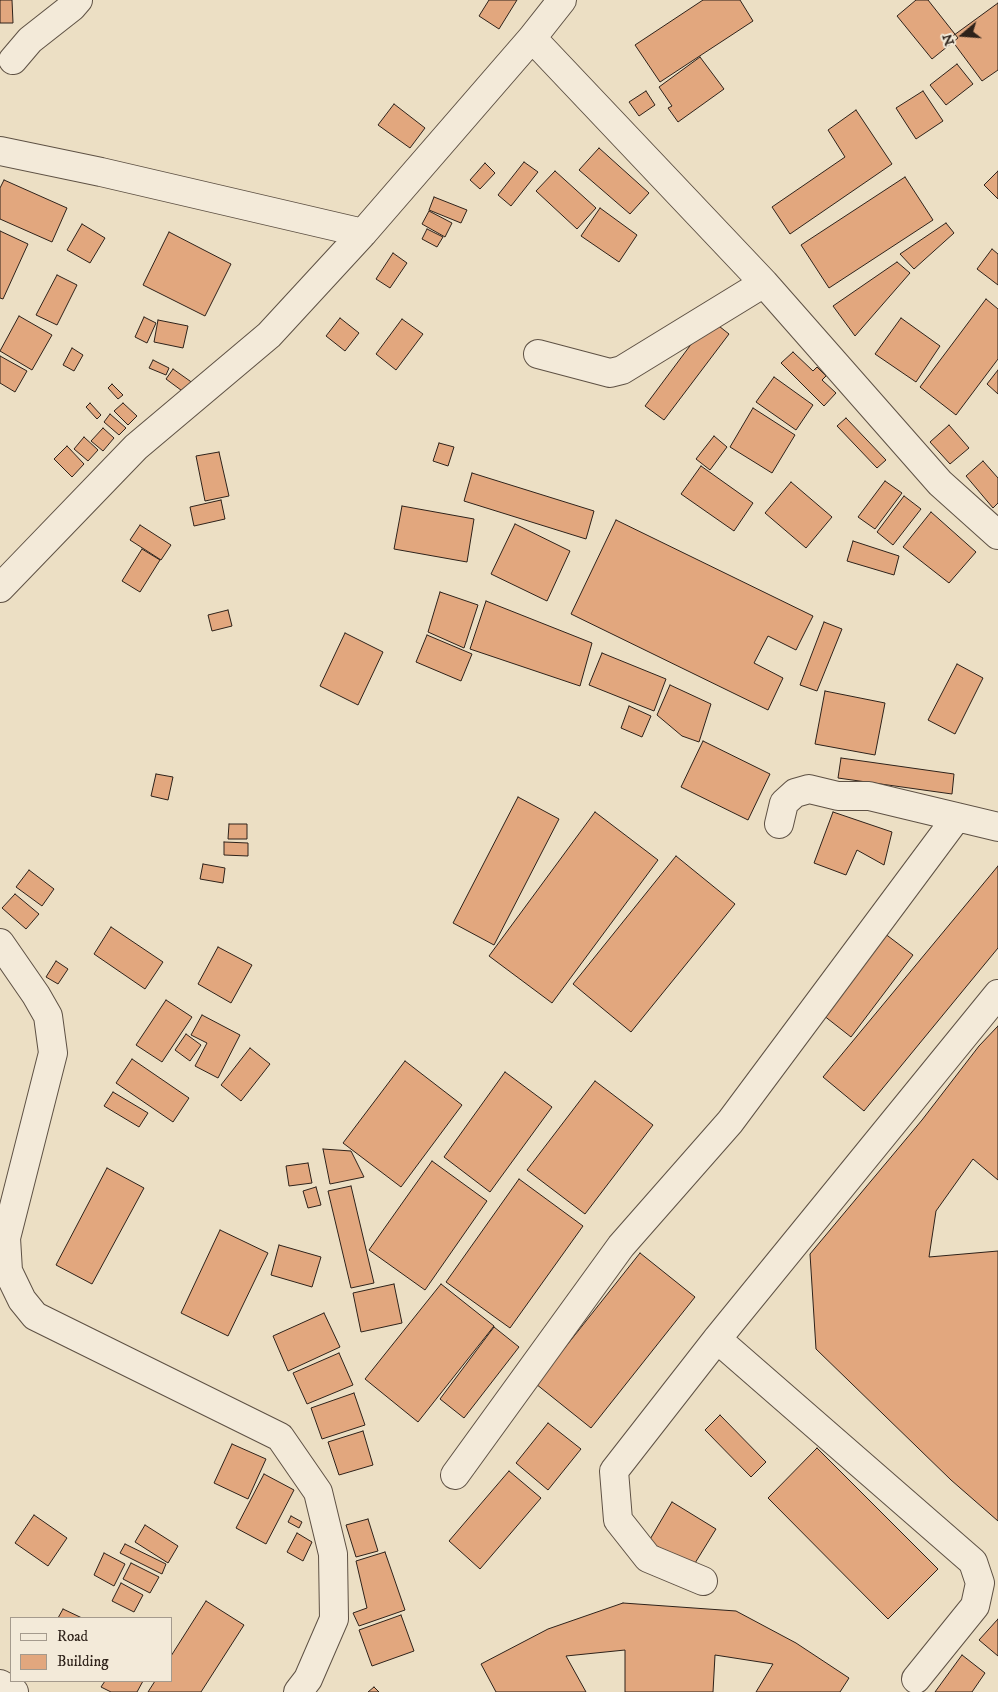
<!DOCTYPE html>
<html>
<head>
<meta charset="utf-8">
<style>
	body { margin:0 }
	#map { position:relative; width:998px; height:1692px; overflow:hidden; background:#ecdfc4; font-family:"IM FELL DW Pica",serif }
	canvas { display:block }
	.legend { position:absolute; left:10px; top:1617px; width:162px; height:65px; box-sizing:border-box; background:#f3ead9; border:1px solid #a49a8d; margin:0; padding:6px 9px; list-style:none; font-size:15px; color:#2e221a }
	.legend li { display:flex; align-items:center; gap:10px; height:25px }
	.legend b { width:25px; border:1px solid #a49a8d }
	.north { position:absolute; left:938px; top:10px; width:50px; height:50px; -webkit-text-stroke:4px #f3ead9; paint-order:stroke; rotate:252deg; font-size:14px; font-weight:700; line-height:20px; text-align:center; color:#2e221a }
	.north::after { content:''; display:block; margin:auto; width:18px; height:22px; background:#2e221a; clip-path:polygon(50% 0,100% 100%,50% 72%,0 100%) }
</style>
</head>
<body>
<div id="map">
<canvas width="998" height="1692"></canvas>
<ul class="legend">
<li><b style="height:6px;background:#f3ead9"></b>Road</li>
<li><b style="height:14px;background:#e2a77e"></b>Building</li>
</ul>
<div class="north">N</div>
</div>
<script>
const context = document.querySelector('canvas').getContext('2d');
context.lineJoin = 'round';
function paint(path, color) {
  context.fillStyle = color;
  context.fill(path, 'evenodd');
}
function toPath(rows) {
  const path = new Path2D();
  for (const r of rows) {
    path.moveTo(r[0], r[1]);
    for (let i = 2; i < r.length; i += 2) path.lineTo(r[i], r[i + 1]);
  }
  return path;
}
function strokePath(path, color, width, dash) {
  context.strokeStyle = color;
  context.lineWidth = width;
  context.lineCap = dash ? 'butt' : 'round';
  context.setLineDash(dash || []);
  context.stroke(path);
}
const building = toPath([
	[0,0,12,0,13,23,0,23,0,0],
	[489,0,517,0,499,29,479,16,489,0],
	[703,0,740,0,753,21,660,82,635,45,703,0],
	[916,0,928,0,958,38,932,59,897,16,916,0],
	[998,3,998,70,982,81,950,38,998,3],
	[700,57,724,89,678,122,668,108,672,106,659,87,700,57],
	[957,64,973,84,946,105,930,85,957,64],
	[646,91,655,105,639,116,629,102,646,91],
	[923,91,943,121,916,139,896,108,923,91],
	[394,104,425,128,410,148,378,125,394,104],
	[856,110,892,164,790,234,772,207,845,157,828,130,856,110],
	[599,148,649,193,630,214,579,170,599,148],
	[524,162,538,172,511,206,498,195,524,162],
	[485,163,495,173,480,189,470,180,485,163],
	[555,171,596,208,577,229,536,191,555,171],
	[998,171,998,199,984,185,998,171],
	[905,177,933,220,829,288,801,245,905,177],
	[4,180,67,208,52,242,0,219,0,188,4,180],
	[434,197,467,210,461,223,429,210,434,197],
	[600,208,637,235,619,262,581,236,600,208],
	[429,211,452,223,445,237,422,224,429,211],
	[946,223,954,233,914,269,900,254,946,223],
	[82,224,105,238,90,263,67,250,82,224],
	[427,229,443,237,437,247,422,239,427,229],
	[0,231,28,244,3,299,0,298,0,231],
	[169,232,231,264,205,316,143,285,169,232],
	[992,249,998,254,998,285,977,269,992,249],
	[393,253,407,263,390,288,376,279,393,253],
	[897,262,910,273,855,336,833,306,897,262],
	[57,275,77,285,57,325,36,315,57,275],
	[986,299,998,309,998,359,956,415,920,387,986,299],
	[19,316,52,335,32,370,0,351,19,316],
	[144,317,156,323,147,343,135,337,144,317],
	[340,318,359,333,345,351,326,336,340,318],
	[901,318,940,346,916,382,875,354,901,318],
	[402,319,423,334,396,370,376,354,402,319],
	[710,319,729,334,664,420,645,406,710,319],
	[158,320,188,326,183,348,154,342,158,320],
	[72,348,83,355,74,371,63,365,72,348],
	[793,352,813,371,817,367,826,376,822,380,836,393,824,406,781,363,793,352],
	[0,356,27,371,15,392,0,383,0,356],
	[153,360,169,368,166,375,149,368,153,360],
	[173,369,197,386,189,396,166,379,173,369],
	[998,370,998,394,987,384,998,370],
	[774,377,813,405,796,430,756,402,774,377],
	[112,384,123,395,118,399,108,388,112,384],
	[90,403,101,415,97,419,86,407,90,403],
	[123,403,137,416,128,425,114,411,123,403],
	[753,408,795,435,772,473,730,447,753,408],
	[110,414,126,428,119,435,104,422,110,414],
	[846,418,886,460,877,468,837,426,846,418],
	[949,425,969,448,950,464,930,442,949,425],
	[103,428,114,438,103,451,91,441,103,428],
	[714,436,727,447,710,470,696,459,714,436],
	[84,437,98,450,88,461,74,449,84,437],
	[439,443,454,447,448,466,433,461,439,443],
	[67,446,84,464,72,477,54,459,67,446],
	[219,452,229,496,205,501,196,456,219,452],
	[983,461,998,478,998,503,993,508,966,476,983,461],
	[701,466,753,503,734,531,681,494,701,466],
	[472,473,594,511,586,539,464,501,472,473],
	[885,481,902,493,875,529,858,517,885,481],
	[791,482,832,517,806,548,765,513,791,482],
	[904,496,921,509,893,545,877,532,904,496],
	[221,500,225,519,194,526,190,507,221,500],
	[402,506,474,519,467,562,394,549,402,506],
	[931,512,976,552,949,583,903,547,931,512],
	[616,520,813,616,796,650,768,636,754,663,783,678,768,710,571,614,616,520],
	[515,524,570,551,547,601,491,574,515,524],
	[140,525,171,545,161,560,130,540,140,525],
	[853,541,899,556,894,575,847,561,853,541],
	[142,549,160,560,140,592,122,581,142,549],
	[440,592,478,605,464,648,428,632,440,592],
	[486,601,592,643,580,686,470,649,486,601],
	[228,610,232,626,212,631,208,615,228,610],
	[824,622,842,629,817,691,800,685,824,622],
	[345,633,383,652,358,705,320,686,345,633],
	[427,635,472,654,461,681,416,662,427,635],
	[602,653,666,679,654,711,589,685,602,653],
	[957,664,983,678,955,734,928,720,957,664],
	[670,685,711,704,699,742,682,736,657,715,670,685],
	[825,691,885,703,875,755,815,744,825,691],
	[629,706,651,716,642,737,621,728,629,706],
	[703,741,770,774,748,820,681,787,703,741],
	[841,758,954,774,952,794,838,778,841,758],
	[156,774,173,777,168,800,151,796,156,774],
	[518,797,559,819,494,945,453,923,518,797],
	[595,812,658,860,552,1003,489,956,595,812],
	[833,812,892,832,884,865,857,850,846,875,814,863,833,812],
	[229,824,247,824,247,839,228,839,229,824],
	[224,842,248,843,248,856,224,855,224,842],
	[676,856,735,904,631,1032,573,984,676,856],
	[203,864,225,868,223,883,200,879,203,864],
	[998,866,998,948,864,1111,823,1077,998,866],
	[29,870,54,889,42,906,16,887,29,870],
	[15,894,39,914,26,929,2,908,15,894],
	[111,927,163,962,145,989,94,954,111,927],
	[884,933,913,955,851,1037,823,1015,884,933],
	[218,947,252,965,231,1003,198,984,218,947],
	[56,961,68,969,58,984,46,977,56,961],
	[166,1000,192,1017,162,1062,136,1045,166,1000],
	[202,1015,240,1035,218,1078,195,1066,207,1043,191,1035,202,1015],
	[998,1026,998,1180,973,1159,936,1211,929,1257,998,1251,998,1521,951,1480,816,1349,810,1254,922,1120,979,1046,998,1026],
	[186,1034,201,1045,190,1061,175,1050,186,1034],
	[250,1048,270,1064,241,1101,221,1085,250,1048],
	[132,1059,189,1098,173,1122,116,1083,132,1059],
	[405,1061,462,1105,401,1187,343,1143,405,1061],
	[505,1072,552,1107,490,1192,444,1157,505,1072],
	[595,1081,653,1125,585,1214,527,1170,595,1081],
	[113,1092,148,1113,139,1127,104,1106,113,1092],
	[323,1149,351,1151,364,1177,330,1184,323,1149],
	[432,1161,487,1201,425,1290,369,1250,432,1161],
	[308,1163,312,1183,289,1186,286,1166,308,1163],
	[107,1168,144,1188,92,1284,56,1265,107,1168],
	[519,1179,583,1226,510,1328,446,1282,519,1179],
	[351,1186,374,1283,351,1288,328,1191,351,1186],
	[316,1187,321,1205,308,1208,303,1191,316,1187],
	[220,1230,268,1253,228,1336,181,1313,220,1230],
	[279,1245,321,1257,312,1287,271,1275,279,1245],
	[640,1253,695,1297,591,1428,536,1384,640,1253],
	[394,1284,402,1323,361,1332,353,1293,394,1284],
	[441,1284,494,1326,418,1422,365,1379,441,1284],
	[324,1313,340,1347,288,1371,273,1336,324,1313],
	[494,1327,519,1347,464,1418,440,1399,494,1327],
	[339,1353,353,1385,307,1404,293,1373,339,1353],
	[354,1393,365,1425,322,1439,311,1408,354,1393],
	[720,1415,766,1462,751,1477,705,1430,720,1415],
	[548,1423,581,1449,548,1490,516,1463,548,1423],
	[363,1431,373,1465,339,1475,328,1442,363,1431],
	[232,1444,266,1459,248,1499,214,1483,232,1444],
	[817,1448,938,1569,888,1619,768,1498,817,1448],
	[509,1471,541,1498,480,1569,449,1541,509,1471],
	[264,1474,294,1490,266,1544,236,1528,264,1474],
	[672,1502,716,1529,692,1568,649,1541,672,1502],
	[34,1515,67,1538,48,1566,15,1543,34,1515],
	[291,1516,302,1522,299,1528,288,1522,291,1516],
	[368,1519,378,1551,356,1557,346,1525,368,1519],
	[145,1525,178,1546,168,1563,135,1542,145,1525],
	[297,1533,312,1542,303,1561,287,1552,297,1533],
	[125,1544,166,1564,162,1574,120,1553,125,1544],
	[385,1552,405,1610,359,1626,353,1613,367,1608,356,1561,385,1552],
	[104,1553,125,1564,114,1586,94,1575,104,1553],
	[131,1563,159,1577,150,1593,123,1579,131,1563],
	[121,1583,143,1595,134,1612,112,1601,121,1583],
	[206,1601,244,1625,201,1692,148,1692,155,1681,171,1681,171,1656,206,1601],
	[623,1603,736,1611,796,1643,849,1678,840,1692,756,1692,773,1664,715,1655,713,1692,625,1692,625,1650,566,1656,586,1692,496,1692,481,1664,548,1629,623,1603],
	[63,1609,82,1618,58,1618,63,1609],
	[401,1615,414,1651,372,1666,359,1630,401,1615],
	[998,1619,998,1656,979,1640,998,1619],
	[962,1655,985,1673,972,1692,935,1692,962,1655],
	[105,1681,143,1681,137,1692,111,1692,101,1687,105,1681],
	[374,1687,379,1692,368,1692,374,1687]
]);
const minor = toPath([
	[532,38,764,283,940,483,998,535],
	[13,60,30,40,72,7,78,0],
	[0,151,101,172,363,233],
	[538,354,610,373,622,370,764,283],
	[0,588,136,447,269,335,363,233,532,38,562,0],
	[779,824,784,803,795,793,809,789,838,796,869,796,998,827],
	[0,943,36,995,48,1016,53,1053,6,1238,8,1271,22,1300,35,1316,280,1437,318,1492,333,1554,334,1619,308,1679,298,1692],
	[717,1339,973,1562,980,1583,975,1606,916,1679],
	[455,1475,621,1246,730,1122,957,817],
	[703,1581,648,1558,618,1520,614,1471,717,1339,998,994],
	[0,1684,14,1692]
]);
paint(building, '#e2a77e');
strokePath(building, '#2e221a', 1);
strokePath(minor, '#5e5144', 30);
strokePath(minor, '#f3ead9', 28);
</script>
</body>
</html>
